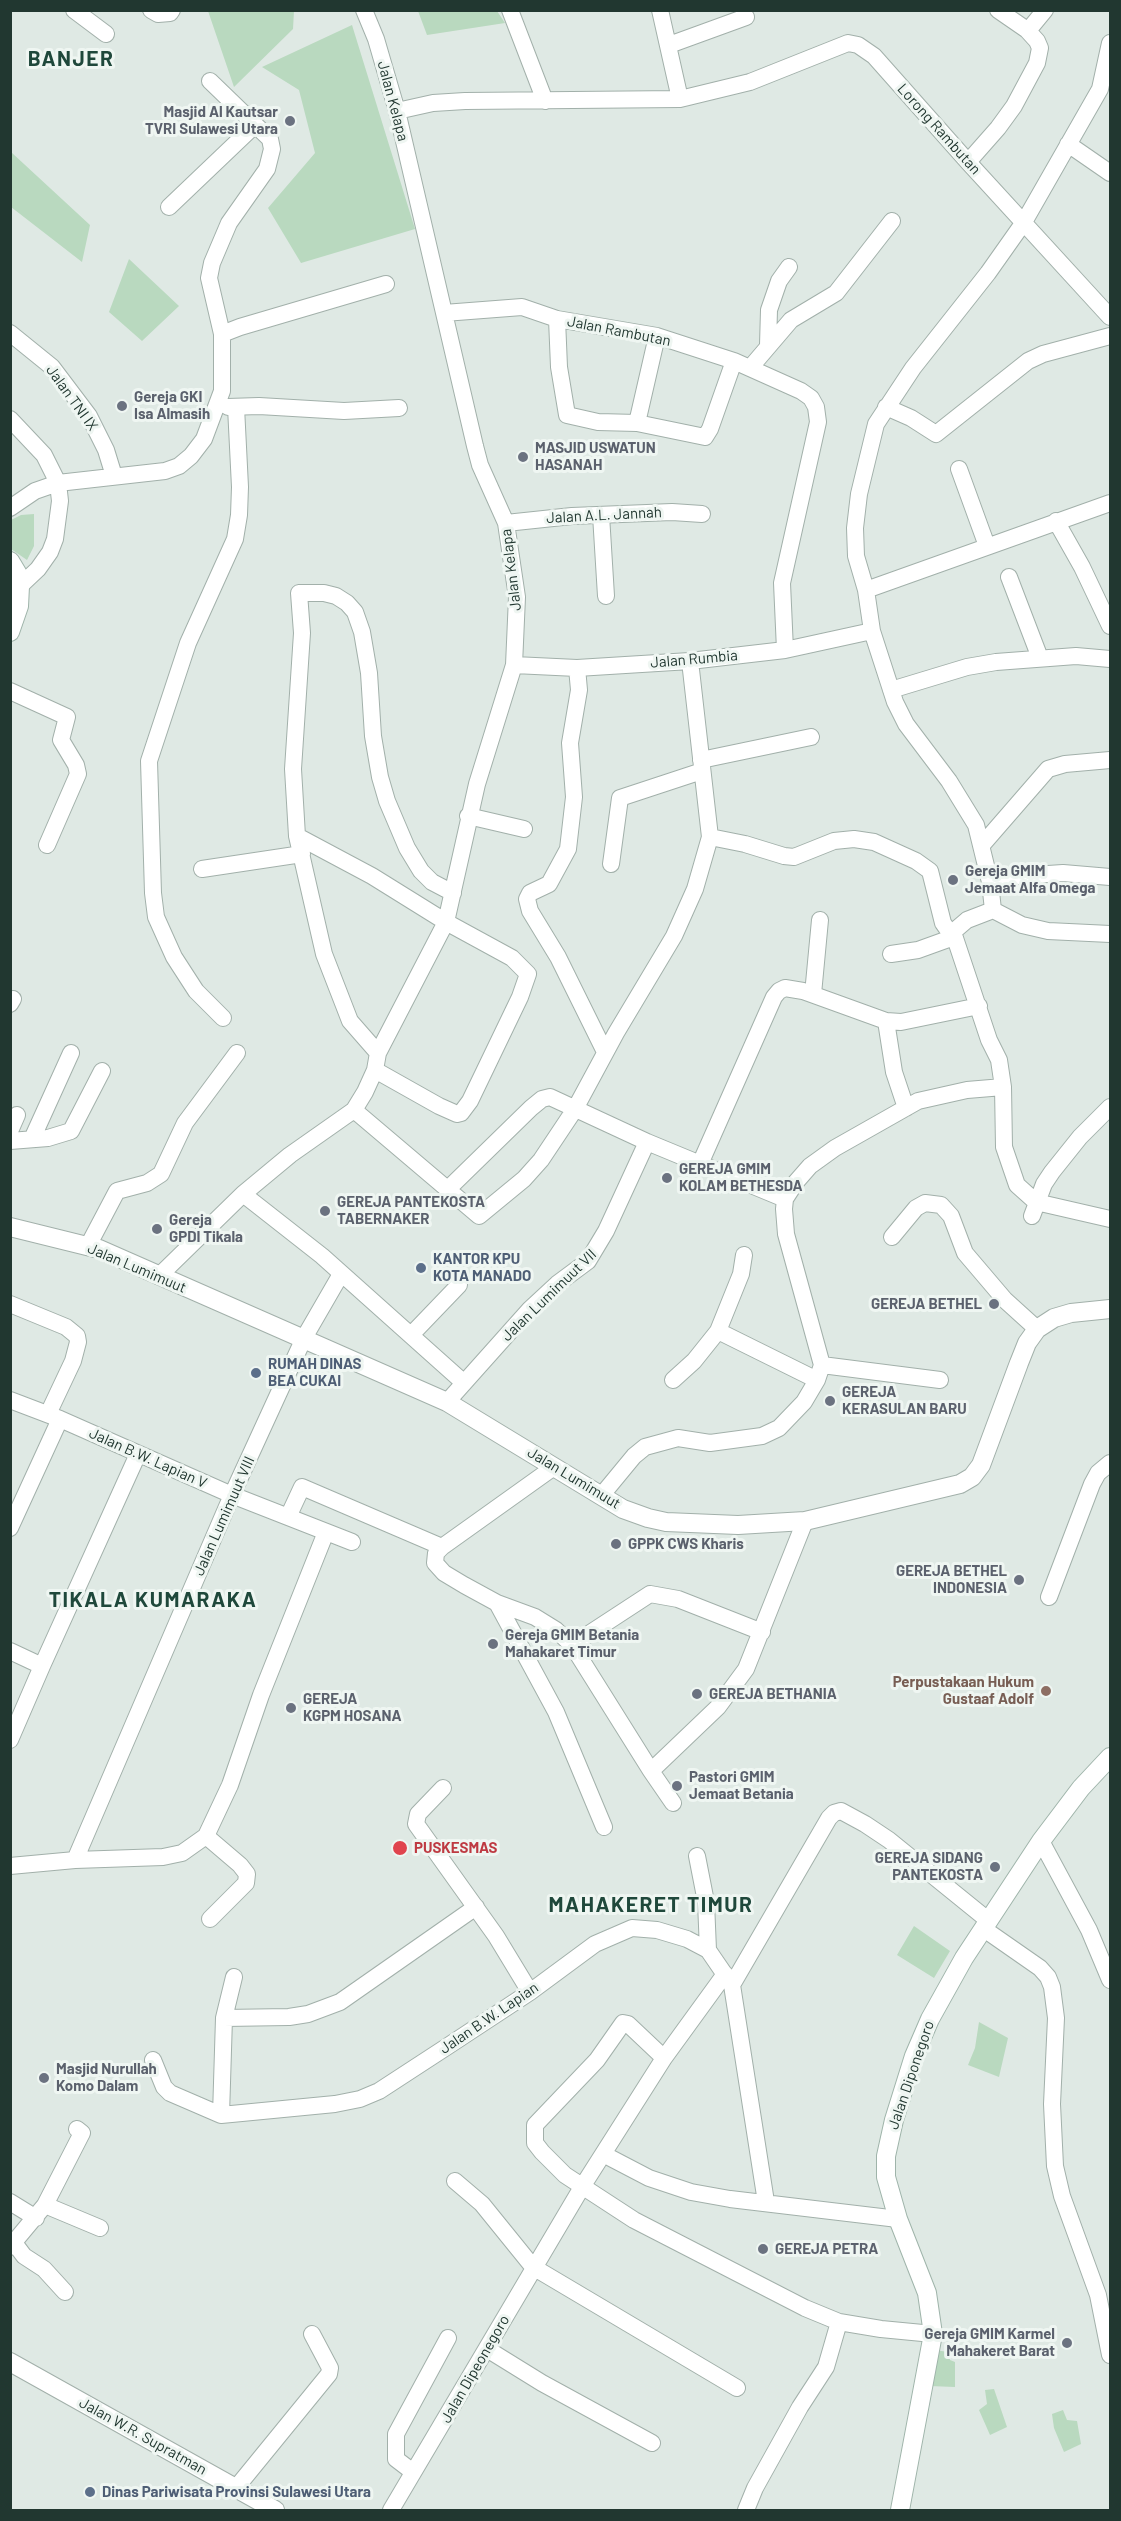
<!DOCTYPE html>
<html>
<head>
<meta charset="utf-8">
<style>
	body { margin:0 }
	#map { position:relative; width:1121px; height:2521px; overflow:hidden; background:#dfe9e4; font-family:Barlow,sans-serif }
	canvas { display:block }
	.frame { position:absolute; inset:0; border:12px solid #213730; pointer-events:none }
</style>
</head>
<body>
<div id="map">
<canvas width="1121" height="2521"></canvas>
<div class="frame"></div>
</div>
<script>
const context = document.querySelector('canvas').getContext('2d');
context.lineJoin = 'round';
function paint(path, color) {
  context.fillStyle = color;
  context.fill(path, 'evenodd');
}
function toPath(rows) {
  const path = new Path2D();
  for (const r of rows) {
    path.moveTo(r[0], r[1]);
    for (let i = 2; i < r.length; i += 2) path.lineTo(r[i], r[i + 1]);
  }
  return path;
}
function strokePath(path, color, width, dash) {
  context.strokeStyle = color;
  context.lineWidth = width;
  context.lineCap = dash ? 'butt' : 'round';
  context.setLineDash(dash || []);
  context.stroke(path);
}
function drawText(font, color, halo, rows, align = 'center') {
  context.font = font + ' Barlow,sans-serif';
  context.lineWidth = 6;
  context.setLineDash([]);
  context.textBaseline = 'middle';
  context.strokeStyle = halo;
  context.fillStyle = color;
  for (const [text, x, y, turn = 0] of rows) {
    context.save();
    context.translate(x, y);
    context.rotate((+turn || 0) * Math.PI / 180);
    context.textAlign = isNaN(turn) ? turn : align;
    if (halo) context.strokeText(text, 0, 0);
    context.fillText(text, 0, 0);
    context.restore();
  }
}
const green = toPath([
	[208,11,294,11,293,29,234,87],
	[418,11,497,11,505,23,427,35],
	[352,25,415,229,301,263,268,208,315,153,299,90,262,67],
	[11,152,90,225,82,262,11,207],
	[129,259,179,306,142,341,109,312],
	[34,514,34,546,27,560,11,549,11,520,21,515],
	[914,1926,950,1951,934,1978,897,1955],
	[979,2022,1008,2038,999,2077,968,2065,975,2048],
	[935,2350,948,2352,950,2360,955,2362,955,2387,929,2386],
	[994,2389,1007,2427,990,2435,979,2410,987,2404,985,2390],
	[1063,2410,1067,2420,1077,2421,1081,2444,1064,2452,1054,2428,1052,2414]
]);
const minor = toPath([
	[74,10,106,34],
	[151,10,158,14,170,13,172,10],
	[364,10,376,39,397,111,475,446,480,465,506,523,517,597,514,665,477,784,446,922,378,1053],
	[510,10,545,101],
	[660,10,680,99],
	[1031,27,1045,10],
	[669,45,746,17],
	[397,111,433,103,465,101,680,99,750,82,848,43,858,45,874,56,968,162,1110,317],
	[1068,144,1110,173],
	[968,162,998,128,1014,106,1037,63,1040,48,1037,41,1027,30,998,10],
	[169,207,255,125],
	[444,313,522,307,557,319,657,336,734,361,801,391,811,398,816,407,818,422,782,583,785,650],
	[557,319,559,367,567,415,598,422,637,423],
	[10,333,52,367,89,416,106,450,114,476],
	[222,334,240,327,386,284],
	[657,336,637,423,705,437,710,429,734,361],
	[768,345,769,310,779,281,789,267],
	[750,368,791,320,836,293,892,221],
	[228,407,259,406,344,411,399,408],
	[886,407,911,418,936,434,1028,361,1043,354,1110,336],
	[10,419,44,455,58,483,60,501,55,539,50,552,38,569,20,586],
	[959,469,987,546],
	[10,508,35,491,58,483,165,471,179,466,191,456,204,439,222,391,222,334,209,278,212,263,229,223,267,169,272,149,270,139,210,81],
	[601,515,606,596],
	[1056,521,1082,567,1110,626],
	[506,523,572,516,672,512,702,514],
	[1009,577,1040,658],
	[866,590,1110,503],
	[514,665,577,668,690,661,785,650,872,631],
	[577,668,579,690,570,743,574,797,568,849,549,884,530,893,527,899,530,911,558,957,605,1052],
	[891,690,967,667,996,662,1076,656,1110,659],
	[10,691,67,717,61,740,76,765,78,774,47,845],
	[701,760,811,737],
	[468,816,524,829],
	[297,836,372,876,446,922,512,958,528,974,520,997,470,1101,461,1113,457,1114,439,1106,375,1070],
	[710,837,745,844,784,856,794,857,834,841,854,839,874,842,916,861,930,871,943,923,950,933,953,932],
	[982,845,1048,769,1065,764,1110,760],
	[611,864,620,798,702,771],
	[202,869,302,854],
	[989,878,1063,873,1110,877],
	[993,910,990,882,976,825,949,781,906,724,895,702,872,631,866,590,856,556,855,528,859,494,876,424,913,368,988,273,1024,222,1100,89,1110,43],
	[891,954,918,950,954,937],
	[813,994,820,920],
	[10,1004,13,999],
	[223,1018,196,991,174,957,156,917,153,893,149,761,188,643,235,539,239,515,240,487,236,407],
	[886,1021,894,1072,906,1108],
	[1003,1087,999,1060,989,1040,953,932,967,920,993,910,1022,925,1048,931,1110,934],
	[354,1110,479,1216,524,1179,541,1160,575,1109,616,1033,674,936,695,889,710,837,690,661],
	[10,1131,17,1115],
	[32,1139,71,1053],
	[10,1141,48,1138,71,1131,102,1071],
	[700,1164,774,997,779,991,785,988,803,991,886,1021,901,1022,979,1006],
	[449,1188,531,1108,542,1099,550,1097,647,1142,785,1199],
	[243,1194,322,1256,463,1382],
	[1032,1216,1044,1184,1052,1172,1080,1137,1110,1107],
	[892,1237,916,1208,925,1203,941,1205,951,1216,965,1253,1005,1300,1037,1329],
	[88,1246,117,1191,147,1183,161,1174,185,1123,237,1053],
	[159,1276,243,1194,290,1155,354,1110,365,1092,375,1070,378,1053,350,1021,324,954,297,836,293,769,302,633,299,593,324,593,336,596,347,603,355,612,362,632,369,673,373,736,380,777,387,801,407,848,421,871,432,882,453,893],
	[10,1304,66,1327,77,1336,78,1342,73,1361,48,1414],
	[718,1331,817,1380],
	[411,1335,459,1285],
	[822,1365,940,1380],
	[673,1380,694,1361,718,1331,741,1274,744,1255],
	[10,1400,60,1419,232,1495,352,1542],
	[447,1402,530,1309,557,1284,588,1261,606,1231,647,1142],
	[554,1467,442,1547,436,1553,435,1563,444,1573,464,1585,497,1603,535,1617,556,1630,572,1645,651,1771,718,1707,746,1669,805,1521],
	[601,1496,634,1456,645,1447,678,1438,710,1443,762,1436,779,1428,804,1402,817,1380,822,1365,786,1234,784,1209,785,1199,796,1182,810,1166,835,1148,918,1101,967,1090,1003,1087,1004,1147,1017,1185,1036,1202,1110,1219],
	[288,1517,302,1487,442,1547],
	[10,1528,60,1419],
	[1049,1597,1092,1484,1098,1473,1110,1463],
	[497,1603,556,1712,604,1827],
	[572,1645,650,1594,678,1599,762,1632],
	[10,1651,42,1666],
	[10,1740,42,1666,138,1454],
	[651,1771,673,1803],
	[443,1788,418,1814,416,1824,496,1936,530,1992],
	[206,1836,240,1865,247,1874,246,1883,210,1919],
	[1041,1841,1089,1930,1110,1980],
	[697,1856,706,1902,708,1950],
	[75,1860,232,1495,304,1338,341,1274],
	[10,1866,75,1860,163,1857,182,1853,206,1836,230,1785,261,1695,326,1532],
	[984,1929,1040,1968,1048,1977,1052,1987,1056,2018,1052,2104,1055,2166,1062,2196,1098,2295,1110,2355],
	[224,2018,234,1977],
	[664,2058,628,2024,623,2023,597,2060,535,2125,535,2143,542,2152,565,2175,634,2220,805,2308,839,2322,881,2329,933,2334],
	[153,2060,164,2087,170,2093,221,2115,335,2104,360,2099,379,2091,448,2046,530,1992,595,1944,632,1928,657,1930,687,1939,708,1950,732,1985],
	[221,2115,224,2018,289,2017,308,2014,340,2002,476,1907],
	[603,2154,649,2178,691,2192,730,2199,898,2219],
	[455,2181,482,2204,533,2267,737,2388],
	[10,2202,36,2218],
	[766,2202,732,1985,829,1818,834,1813,841,1811,865,1824,889,1840,989,1921],
	[45,2205,100,2228],
	[15,2244,24,2256,44,2269,65,2292],
	[10,2247,45,2205,82,2133,77,2129],
	[487,2349,542,2383,652,2443],
	[413,2472,396,2459,396,2434,448,2338],
	[236,2488,329,2374,330,2368,312,2334],
	[391,2510,582,2187,664,2058,725,1974],
	[746,2510,755,2488,800,2407,826,2367,839,2322]
]);
const tertiary = toPath([
	[10,1227,99,1249,447,1402,623,1509,648,1518,666,1522,738,1525,805,1521,960,1484,972,1477,981,1465,1019,1363,1027,1343,1037,1329,1054,1318,1071,1313,1110,1309],
	[10,2362,275,2510]
]);
const secondary = toPath([
	[10,561,19,576,20,586,19,606,10,632],
	[900,2510,933,2334,927,2293,898,2219,886,2177,886,2156,894,2120,914,2056,930,2019,964,1958,1041,1841,1081,1788,1110,1757]
]);
const markers = [
	[290,121,6,"#6b7280"],
	[122,406,6,"#6b7280"],
	[523,457,6,"#6b7280"],
	[953,880,6,"#6b7280"],
	[667,1178,6,"#6b7280"],
	[325,1211,6,"#6b7280"],
	[157,1229,6,"#6b7280"],
	[421,1268,6,"#5c6f8a"],
	[994,1304,6,"#6b7280"],
	[256,1373,6,"#5c6f8a"],
	[830,1401,6,"#6b7280"],
	[616,1544,6,"#6b7280"],
	[1019,1580,6,"#6b7280"],
	[493,1644,6,"#6b7280"],
	[1046,1691,6,"#8d6e63"],
	[697,1694,6,"#6b7280"],
	[291,1708,6,"#6b7280"],
	[677,1786,6,"#6b7280"],
	[400,1848,8,"#e0444e"],
	[995,1867,6,"#6b7280"],
	[44,2078,6,"#6b7280"],
	[763,2249,6,"#6b7280"],
	[1067,2343,6,"#6b7280"],
	[90,2492,6,"#5c6f8a"]
];
const streetNames = [
	["Jalan Kelapa",393,101,75],
	["Lorong Rambutan",939,129,48],
	["Jalan Rambutan",619,331,11],
	["Jalan TNI IX",72,398,54],
	["Jalan A.L. Jannah",604,515,-3],
	["Jalan Kelapa",511,570,-97],
	["Jalan Rumbia",694,659,-5],
	["Jalan Lumimuut",137,1268,23],
	["Jalan Lumimuut VII",549,1295,-44],
	["Jalan B.W. Lapian V",148,1458,24],
	["Jalan Lumimuut",574,1478,31],
	["Jalan Lumimuut VIII",224,1516,-66],
	["Jalan B.W. Lapian",489,2018,-34],
	["Jalan Diponegoro",911,2075,-71],
	["Jalan Dipeonegoro",475,2369,-60],
	["Jalan W.R. Supratman",143,2436,29]
];
const worshipNames = [
	["Masjid Al Kautsar",278,112,"right"],
	["TVRI Sulawesi Utara",278,129,"right"],
	["Gereja GKI",134,397],
	["Isa Almasih",134,414],
	["MASJID USWATUN",535,448],
	["HASANAH",535,465],
	["Gereja GMIM",965,871],
	["Jemaat Alfa Omega",965,888],
	["GEREJA GMIM",679,1169],
	["KOLAM BETHESDA",679,1186],
	["GEREJA PANTEKOSTA",337,1202],
	["TABERNAKER",337,1219],
	["Gereja",169,1220],
	["GPDI Tikala",169,1237],
	["GEREJA BETHEL",982,1304,"right"],
	["GEREJA",842,1392],
	["KERASULAN BARU",842,1409],
	["GPPK CWS Kharis",628,1544],
	["GEREJA BETHEL",1007,1571,"right"],
	["INDONESIA",1007,1588,"right"],
	["Gereja GMIM Betania",505,1635],
	["Mahakaret Timur",505,1652],
	["GEREJA BETHANIA",709,1694],
	["GEREJA",303,1699],
	["KGPM HOSANA",303,1716],
	["Pastori GMIM",689,1777],
	["Jemaat Betania",689,1794],
	["GEREJA SIDANG",983,1858,"right"],
	["PANTEKOSTA",983,1875,"right"],
	["Masjid Nurullah",56,2069],
	["Komo Dalam",56,2086],
	["GEREJA PETRA",775,2249],
	["Gereja GMIM Karmel",1055,2334,"right"],
	["Mahakeret Barat",1055,2351,"right"]
];
const serviceNames = [
	["KANTOR KPU",433,1259],
	["KOTA MANADO",433,1276],
	["RUMAH DINAS",268,1364],
	["BEA CUKAI",268,1381],
	["Dinas Pariwisata Provinsi Sulawesi Utara",102,2492]
];
const educationNames = [
	["Perpustakaan Hukum",1034,1682],
	["Gustaaf Adolf",1034,1699]
];
const healthNames = [
	["PUSKESMAS",414,1848]
];
const districtNames = [
	["BANJER",71,59],
	["TIKALA KUMARAKA",153,1600],
	["MAHAKERET TIMUR",651,1905]
];
paint(green, '#b9d9bf');
strokePath(minor, '#a2b0aa', 18);
strokePath(tertiary, '#a2b0aa', 20);
strokePath(secondary, '#9fb4aa', 20);
strokePath(minor, '#fff', 16);
strokePath(tertiary, '#fff', 18);
strokePath(secondary, '#fff', 18);
for (const [x, y, r, color] of markers) {
  const dot = new Path2D();
  dot.arc(x, y, r, 0, 2 * Math.PI);
  context.fillStyle = color;
  context.fill(dot);
  strokePath(dot, '#eff6f2', 2);
}
drawText('15px', '#213730', '#eff6f2', streetNames);
drawText('bold 15px', '#5b616d', '#eff6f2', worshipNames, 'left');
drawText('bold 15px', '#4e5e75', '#eff6f2', serviceNames, 'left');
drawText('bold 15px', '#785e54', '#eff6f2', educationNames, 'right');
drawText('bold 15px', '#be3a42', '#eff6f2', healthNames, 'left');
context.letterSpacing = '1.5px';
drawText('bold 21px', '#1f483b', '#eff6f2', districtNames);
context.letterSpacing = '0px';
</script>
</body>
</html>
